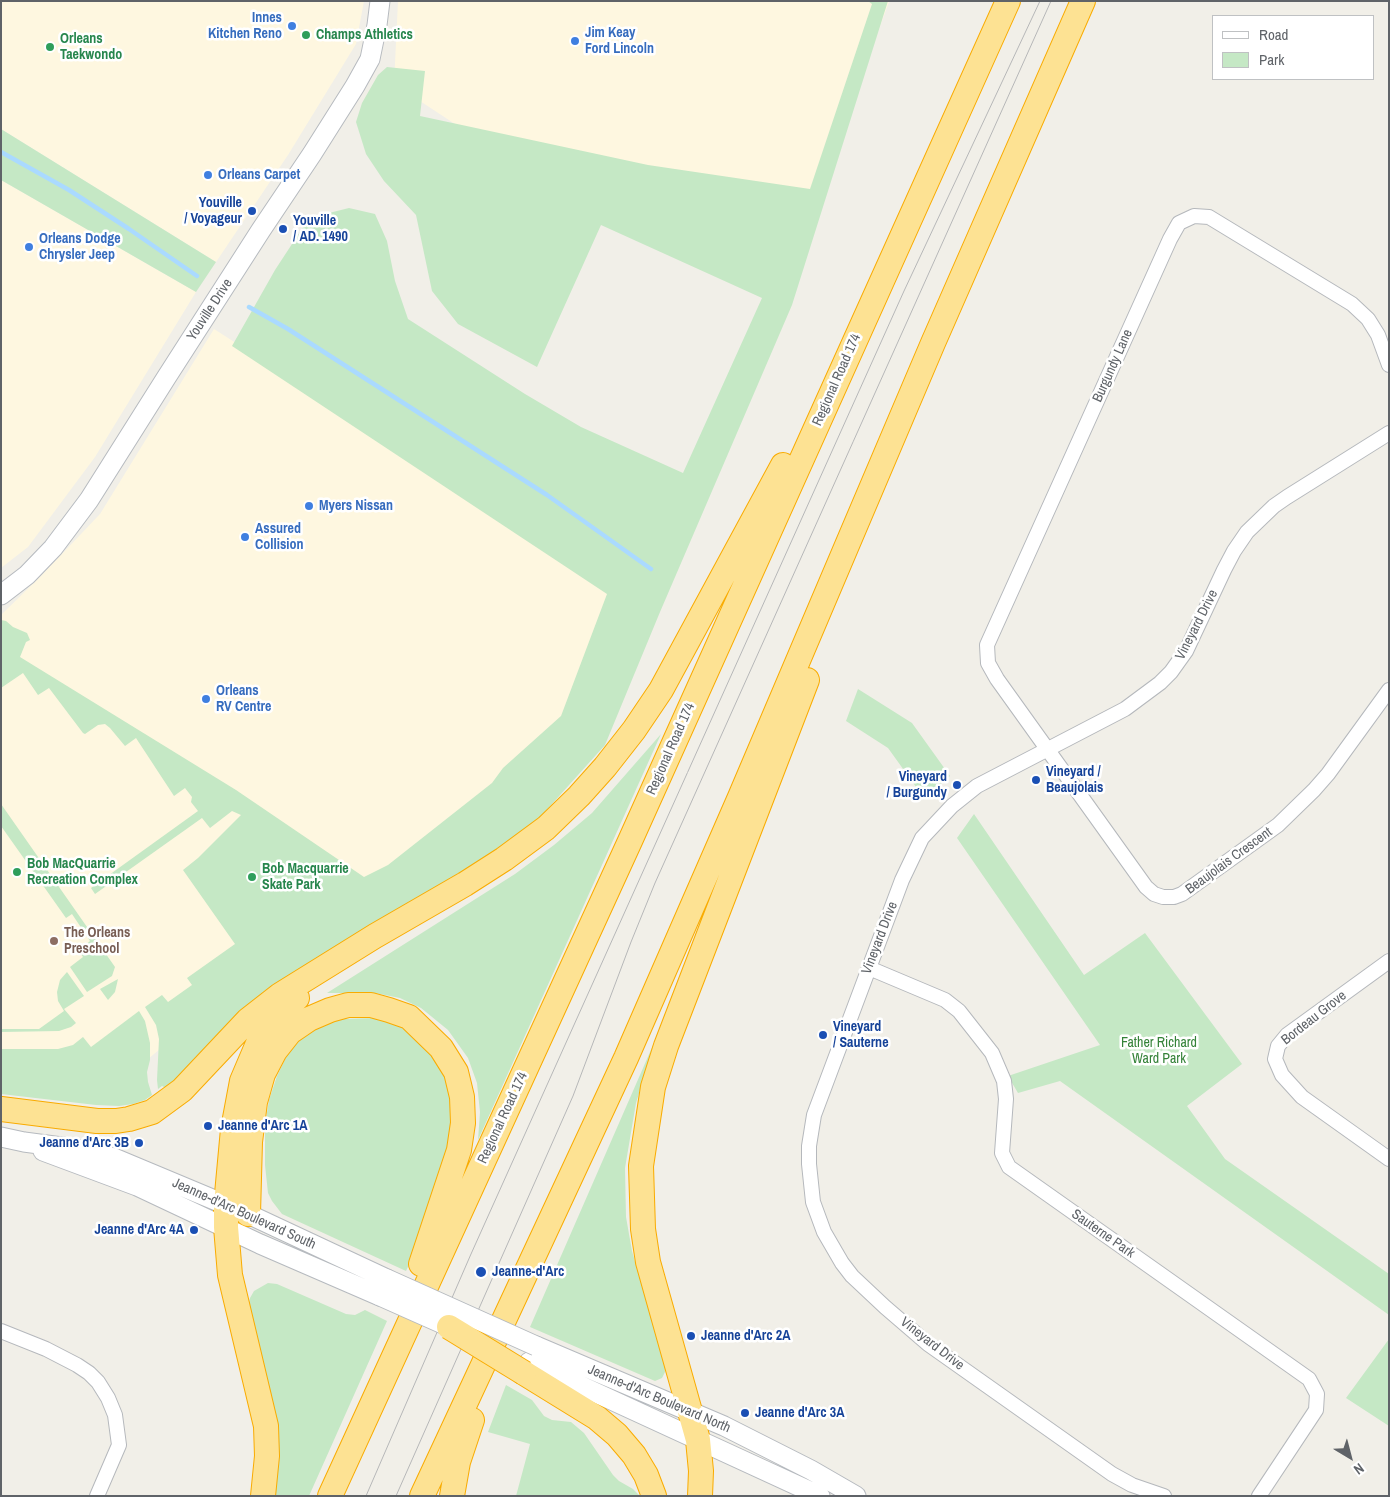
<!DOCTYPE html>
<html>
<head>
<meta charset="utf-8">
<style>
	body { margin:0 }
	#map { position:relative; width:1390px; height:1497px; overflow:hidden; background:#f1efe8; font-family:"Archivo Narrow",sans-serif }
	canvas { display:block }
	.frame { position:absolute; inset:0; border:2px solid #5f6368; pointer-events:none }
	.legend { position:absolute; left:1212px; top:15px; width:162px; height:65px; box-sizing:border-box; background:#fff; border:1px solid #bfc1c3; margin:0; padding:6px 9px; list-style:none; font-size:15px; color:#5f6368 }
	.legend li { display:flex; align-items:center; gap:10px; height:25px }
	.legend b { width:25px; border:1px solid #bfc1c3 }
	.north { position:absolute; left:1325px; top:1432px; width:50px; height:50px; -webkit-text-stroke:4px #fff; paint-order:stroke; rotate:143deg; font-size:14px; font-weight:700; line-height:20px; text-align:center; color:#5f6368 }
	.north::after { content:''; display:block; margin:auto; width:18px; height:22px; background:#5f6368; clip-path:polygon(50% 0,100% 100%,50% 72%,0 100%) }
</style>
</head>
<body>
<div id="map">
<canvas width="1390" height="1497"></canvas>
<div class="frame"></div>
<ul class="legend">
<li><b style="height:6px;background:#fff"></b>Road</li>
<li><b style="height:14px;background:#c5e8c5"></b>Park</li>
</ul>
<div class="north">N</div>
</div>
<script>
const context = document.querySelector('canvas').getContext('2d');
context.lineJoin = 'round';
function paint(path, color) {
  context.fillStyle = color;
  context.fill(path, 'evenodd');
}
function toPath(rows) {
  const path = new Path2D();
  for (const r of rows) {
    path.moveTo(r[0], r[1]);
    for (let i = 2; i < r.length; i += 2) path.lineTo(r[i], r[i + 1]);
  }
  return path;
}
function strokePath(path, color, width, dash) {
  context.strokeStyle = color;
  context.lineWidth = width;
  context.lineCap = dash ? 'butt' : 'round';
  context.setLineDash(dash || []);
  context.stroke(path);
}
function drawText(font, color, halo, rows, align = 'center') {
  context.font = font + ' "Archivo Narrow",sans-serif';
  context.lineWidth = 5;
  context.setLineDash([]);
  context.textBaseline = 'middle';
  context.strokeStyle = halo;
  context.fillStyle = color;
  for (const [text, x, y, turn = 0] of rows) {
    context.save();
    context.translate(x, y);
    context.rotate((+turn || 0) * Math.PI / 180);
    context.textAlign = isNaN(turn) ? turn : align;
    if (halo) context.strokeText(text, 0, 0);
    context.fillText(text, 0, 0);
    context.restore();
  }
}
const commercial = toPath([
	[1,1,364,1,356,44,288,155,216,262,1,129],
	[398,1,886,1,889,2,816,197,628,169,487,145,394,84],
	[1,180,196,292,95,457,28,547,1,568],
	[214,329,624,591,563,726,507,782,248,975,116,1086,1,1081,1,615,41,576,100,514]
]);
const green = toPath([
	[868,1,888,1,792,305,660,612,605,745,534,824,486,857,281,980,190,1068,166,1088,162,1086,158,1089,157,1080,159,1039,156,1025,145,1007,162,995,168,1002,192,985,187,978,235,944,183,870,198,858,241,815,232,811,210,828,202,818,95,894,91,888,198,811,191,802,192,797,185,788,174,796,136,738,125,746,110,728,105,724,98,725,85,734,83,733,49,688,38,695,23,673,1,688,1,620,6,621,13,627,27,633,30,640,26,642,20,657,236,790,364,877,388,865,492,783,503,768,561,716,607,594,232,346,275,270,309,218,349,208,375,214,387,241,395,281,408,319,525,394,581,427,683,473,762,298,601,225,537,367,458,324,432,291,416,215,384,181,366,154,356,122,362,103,378,75,387,67,425,71,420,116,648,165,810,189,872,4],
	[1,129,216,262,196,292,1,180],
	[858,689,912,723,950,776,924,798,888,748,846,721],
	[661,734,478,1140,480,1112,477,1083,468,1058,448,1030,421,1008,400,998,375,993,327,993,515,874,554,845,592,813],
	[1,804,115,967,112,976,87,992,70,967,83,957,79,951,90,941,72,914,66,918,1,826],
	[974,814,1084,975,1145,933,1242,1064,1187,1106,1225,1159,1389,1274,1389,1315,1060,1081,1018,1093,1008,1076,1100,1045,957,838],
	[67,972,84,996,64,1009,76,1023,71,1027,59,1031,1,1032,1,1029,39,1029,64,1011,58,1001,57,992,60,980],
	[118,979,115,992,108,1000,100,989],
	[139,1011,145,1021,150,1043,150,1060,147,1072,148,1082,152,1095,145,1100,133,1104,119,1106,96,1105,1,1094,1,1049,58,1049,73,1045,83,1037,91,1047],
	[374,1018,399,1026,420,1040,448,1077,457,1131,430,1220,406,1271,282,1214,272,1201,268,1193,265,1165,265,1125,269,1100,277,1076,288,1053,303,1037,321,1026,343,1019],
	[657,1036,636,1103,625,1168,626,1217,632,1251,665,1365,665,1372,662,1378,655,1381,530,1327],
	[268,1283,277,1284,346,1314,355,1315,365,1310,387,1321,309,1496,273,1496,248,1307,250,1298,254,1291],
	[1389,1339,1389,1426,1346,1398],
	[506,1385,532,1400,544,1416,552,1420,571,1422,584,1433,613,1475,619,1481,633,1489,640,1496,516,1496,530,1444,488,1432]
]);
const stream = toPath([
	[1,152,69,190,129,229,197,276],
	[249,307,288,329,547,495,651,569]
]);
const street = toPath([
	[1389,365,1378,335,1368,319,1352,304,1209,217,1194,216,1179,223,1170,239,987,645,988,663,997,679,1146,887,1154,894,1163,897,1174,897,1182,894,1278,825,1314,790,1328,774,1389,690],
	[1389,961,1287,1035,1278,1046,1275,1059,1282,1075,1302,1097,1389,1159],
	[869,968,945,1000,959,1011,992,1053,1004,1081,1006,1099,1002,1153,1009,1167,1309,1379,1317,1394,1316,1410,1259,1496],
	[1,1331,46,1349,77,1365,89,1373,98,1382,108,1398,115,1415,119,1445,97,1496],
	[1164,1496,1132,1485,1112,1474,928,1344,885,1307,852,1276,842,1263,824,1232,813,1202,809,1164,809,1146,814,1115,902,880,922,838,952,806,977,786,1125,709,1160,683,1171,672,1186,651,1224,570,1234,551,1247,532,1274,506,1287,497,1389,433]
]);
const secondary = toPath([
	[1,595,27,575,53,548,89,500,166,378,261,230,312,154,355,86,370,59,377,25,380,1],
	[1,1137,24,1142,77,1149,114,1158,248,1214,387,1279],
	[43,1151,137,1186,260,1244,380,1296],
	[536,1346,724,1426,811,1470,856,1496],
	[529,1362,820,1496]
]);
const highway = toPath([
	[1,1109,97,1121,116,1121,129,1119,152,1112,182,1090,248,1020,280,995,375,936,465,884,504,859,546,828,579,796,605,767,634,730,661,690,783,465],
	[248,1214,250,1142,255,1102,263,1074,275,1051,290,1032,309,1019,330,1010,348,1005,371,1005,389,1010,409,1017,441,1048,456,1072,462,1097,463,1123,459,1150,421,1264],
	[524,1373,597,1418,617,1435,634,1455,646,1475,654,1496],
	[263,1496,267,1456,266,1426,230,1275,226,1227,226,1205,233,1129,242,1081,259,1041,279,1014,297,998],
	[330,1496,630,841,1008,1],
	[422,1496,626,1058,740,797,933,343,1083,1],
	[452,1496,458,1462,472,1420],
	[700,1496,701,1471,698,1440,648,1262,643,1229,641,1166,653,1087,666,1046,807,680]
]);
const tram = toPath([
	[366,1496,471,1254,904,291,1040,1],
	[396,1496,573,1096,631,942,655,883,1051,1]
]);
const secondaryBridge = toPath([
	[387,1279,536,1346],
	[380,1296,461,1332]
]);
const highwayBridge = toPath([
	[449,1327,524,1373]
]);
const markers = [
	[292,26,5,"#3f7fe0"],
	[306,35,5,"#2e9e5b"],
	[575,41,5,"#3f7fe0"],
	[50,47,5,"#2e9e5b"],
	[208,175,5,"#3f7fe0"],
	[252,211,5,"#1a4fb4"],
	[283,229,5,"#1a4fb4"],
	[29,247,5,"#3f7fe0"],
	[309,506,5,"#3f7fe0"],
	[245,537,5,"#3f7fe0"],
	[206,699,5,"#3f7fe0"],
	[1036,780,5,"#1a4fb4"],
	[957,785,5,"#1a4fb4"],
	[17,872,5,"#2e9e5b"],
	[252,877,5,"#2e9e5b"],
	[54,941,5,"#8d6e63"],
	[823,1035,5,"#1a4fb4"],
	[208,1126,5,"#1a4fb4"],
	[139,1143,5,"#1a4fb4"],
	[194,1230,5,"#1a4fb4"],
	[481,1272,6,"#1a4fb4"],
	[691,1336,5,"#1a4fb4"],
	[745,1413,5,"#1a4fb4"]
];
const shopNames = [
	["Innes",282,18,"right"],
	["Kitchen Reno",282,34,"right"],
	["Jim Keay",585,33],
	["Ford Lincoln",585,49],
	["Orleans Carpet",218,175],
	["Orleans Dodge",39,239],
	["Chrysler Jeep",39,255],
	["Myers Nissan",319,506],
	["Assured",255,529],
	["Collision",255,545],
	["Orleans",216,691],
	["RV Centre",216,707]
];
const leisureNames = [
	["Champs Athletics",316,35],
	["Orleans",60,39],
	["Taekwondo",60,55],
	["Bob MacQuarrie",27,864],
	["Recreation Complex",27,880],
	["Bob Macquarrie",262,869],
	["Skate Park",262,885]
];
const transitNames = [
	["Youville",242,203,"right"],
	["/ Voyageur",242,219,"right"],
	["Youville",293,221],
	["/ AD. 1490",293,237],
	["Vineyard /",1046,772],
	["Beaujolais",1046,788],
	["Vineyard",947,777,"right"],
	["/ Burgundy",947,793,"right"],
	["Vineyard",833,1027],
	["/ Sauterne",833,1043],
	["Jeanne d'Arc 1A",218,1126],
	["Jeanne d'Arc 3B",129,1143,"right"],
	["Jeanne d'Arc 4A",184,1230,"right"],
	["Jeanne-d'Arc",492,1272],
	["Jeanne d'Arc 2A",701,1336],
	["Jeanne d'Arc 3A",755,1413]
];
const streetNames = [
	["Youville Drive",210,310,-57],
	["Burgundy Lane",1113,366,-66],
	["Regional Road 174",837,380,-66],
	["Vineyard Drive",1197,625,-63],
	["Regional Road 174",671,749,-66],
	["Beaujolais Crescent",1229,861,-36],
	["Vineyard Drive",880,938,-69],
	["Bordeau Grove",1314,1018,-38],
	["Regional Road 174",503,1118,-65],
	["Jeanne-d'Arc Boulevard South",244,1214,24],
	["Sauterne Park",1103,1234,35],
	["Vineyard Drive",932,1344,38],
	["Jeanne-d'Arc Boulevard North",659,1399,23]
];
const educationNames = [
	["The Orleans",64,933],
	["Preschool",64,949]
];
const parkNames = [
	["Father Richard",1159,1043],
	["Ward Park",1159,1059]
];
paint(commercial, '#fef7e0');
paint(green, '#c5e8c5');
strokePath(stream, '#aadaff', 4.5);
strokePath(street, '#b5b8bc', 16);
strokePath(secondary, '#b6babf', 21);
strokePath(highway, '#f9ab00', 26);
strokePath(street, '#fff', 14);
strokePath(secondary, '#fff', 19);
strokePath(highway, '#fde293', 24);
strokePath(tram, '#b6b7b8', 1);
strokePath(secondaryBridge, '#b6babf', 21, []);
strokePath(highwayBridge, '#f9ab00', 26, []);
strokePath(secondaryBridge, '#fff', 19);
strokePath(highwayBridge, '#fde293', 24);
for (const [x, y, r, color] of markers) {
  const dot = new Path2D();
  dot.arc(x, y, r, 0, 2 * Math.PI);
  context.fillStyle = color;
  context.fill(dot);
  strokePath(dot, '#fff', 2);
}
drawText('bold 14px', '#366cbe', '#fff', shopNames, 'left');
drawText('bold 14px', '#27864d', '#fff', leisureNames, 'left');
drawText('bold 14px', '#164399', '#fff', transitNames, 'left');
drawText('14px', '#5f6368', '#fff', streetNames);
drawText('bold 14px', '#785e54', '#fff', educationNames, 'left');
drawText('14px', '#348238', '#fff', parkNames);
</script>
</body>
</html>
